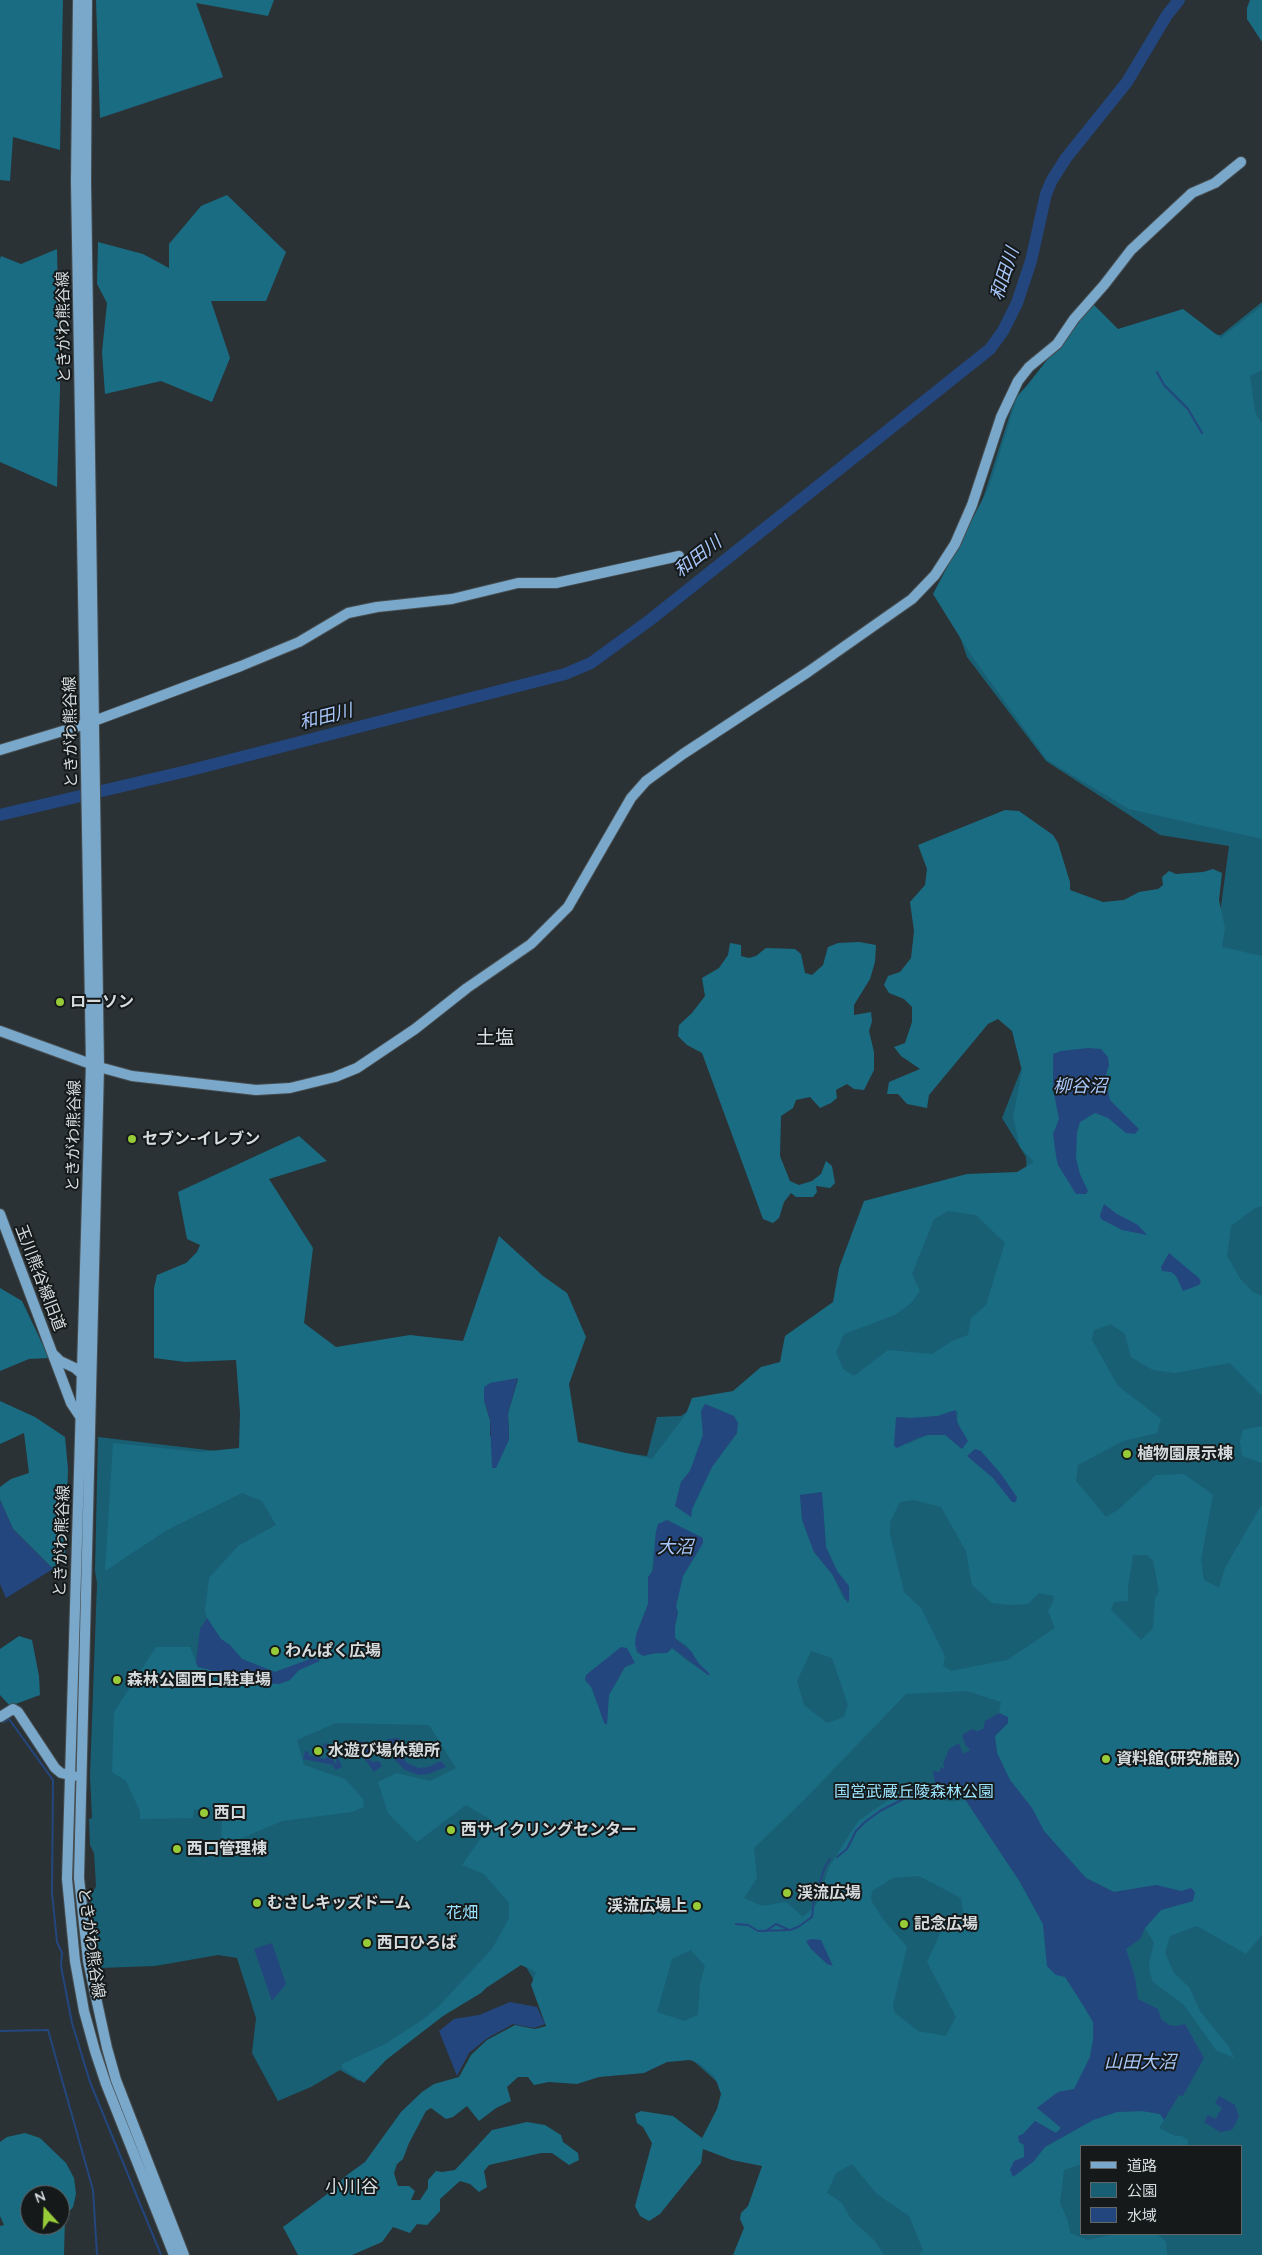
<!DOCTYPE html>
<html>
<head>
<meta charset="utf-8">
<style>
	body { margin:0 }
	#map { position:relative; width:1262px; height:2255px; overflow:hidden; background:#2a3235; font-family:Quicksand,"Noto Sans JP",sans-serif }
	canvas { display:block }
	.legend { position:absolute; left:1080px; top:2145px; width:162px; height:90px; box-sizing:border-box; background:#15191a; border:1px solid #626768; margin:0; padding:6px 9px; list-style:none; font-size:15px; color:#d6dcde }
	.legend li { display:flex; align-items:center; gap:10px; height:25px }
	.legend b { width:25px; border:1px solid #626768 }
	.north { position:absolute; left:20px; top:2185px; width:50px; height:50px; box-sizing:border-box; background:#15191a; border:1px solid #626768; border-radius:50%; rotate:340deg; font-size:14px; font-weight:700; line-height:20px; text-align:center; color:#d6dcde }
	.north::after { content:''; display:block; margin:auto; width:18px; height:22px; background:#97cb38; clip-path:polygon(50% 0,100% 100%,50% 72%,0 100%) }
</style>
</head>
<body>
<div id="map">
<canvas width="1262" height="2255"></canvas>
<ul class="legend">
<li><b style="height:6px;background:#7aa8ca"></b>道路</li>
<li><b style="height:14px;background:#195f74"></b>公園</li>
<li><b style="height:14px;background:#24467e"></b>水域</li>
</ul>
<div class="north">N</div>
</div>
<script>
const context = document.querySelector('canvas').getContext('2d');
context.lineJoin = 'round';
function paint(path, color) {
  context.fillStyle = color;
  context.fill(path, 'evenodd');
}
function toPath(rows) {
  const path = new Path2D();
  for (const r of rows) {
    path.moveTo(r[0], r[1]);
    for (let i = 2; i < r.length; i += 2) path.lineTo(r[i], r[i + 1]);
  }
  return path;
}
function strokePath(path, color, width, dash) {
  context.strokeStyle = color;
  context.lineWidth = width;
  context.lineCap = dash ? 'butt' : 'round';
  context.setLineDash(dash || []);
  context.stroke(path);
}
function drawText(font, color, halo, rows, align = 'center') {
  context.font = font + ' Quicksand,"Noto Sans JP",sans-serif';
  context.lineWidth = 4;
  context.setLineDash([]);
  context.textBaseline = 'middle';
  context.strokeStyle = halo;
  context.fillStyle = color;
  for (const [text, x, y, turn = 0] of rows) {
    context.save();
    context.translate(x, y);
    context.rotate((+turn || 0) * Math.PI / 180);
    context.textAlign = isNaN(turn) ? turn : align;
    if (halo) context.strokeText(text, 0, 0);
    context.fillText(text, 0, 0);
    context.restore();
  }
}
const green = toPath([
	[1262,302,1262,2255,750,2255,772,2151,756,2117,687,2055,562,2028,522,1960,410,2037,359,2081,340,2070,311,2087,278,2101,252,2053,256,2018,237,1958,218,1955,155,1966,99,1968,90,1898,96,1886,94,1853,90,1845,89,1819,92,1818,90,1776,97,1583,95,1571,98,1437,241,1454,572,1446,647,1456,657,1417,681,1416,710,1395,839,1406,831,1312,866,1217,1027,1175,1026,1157,1002,1118,1037,1029,1068,902,1220,914,1229,846,1160,835,1046,761,967,657,943,589,977,517,1015,398,1062,349,1134,358,1181,332,1221,335],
	[1081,2146,1241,2146,1241,2234,1081,2234]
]);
const forest = toPath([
	[0,0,63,0,60,150,13,137,10,181,0,180],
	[96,0,274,0,268,16,196,3,223,77,100,118],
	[1250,0,1262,0,1262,42,1247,19,1247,8],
	[227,195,286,252,266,301,211,301,230,358,212,402,161,381,105,394,102,352,107,303,97,284,98,242,143,254,169,268,169,244,201,206],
	[57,249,60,388,57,487,0,462,0,259,1,256,21,264],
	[1092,303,1118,329,1183,309,1221,338,1262,306,1262,370,1250,376,1255,412,1262,424,1262,839,1129,809,1047,760,971,655,933,594,989,487,1017,398],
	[1005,810,1019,811,1053,835,1058,843,1070,882,1070,890,1103,902,1124,900,1139,892,1158,889,1163,885,1162,877,1169,871,1176,874,1203,872,1213,869,1222,873,1219,900,1225,928,1222,947,1262,956,1262,1206,1255,1208,1231,1226,1227,1256,1241,1280,1253,1292,1262,1296,1262,1394,1260,1394,1230,1363,1175,1373,1153,1370,1131,1357,1125,1334,1111,1324,1094,1330,1092,1340,1118,1386,1161,1419,1157,1433,1123,1441,1078,1465,1076,1481,1106,1517,1119,1509,1156,1475,1184,1474,1213,1495,1201,1560,1204,1580,1219,1588,1225,1568,1233,1554,1262,1504,1262,1935,1246,1954,1197,1926,1170,1936,1165,1953,1174,1973,1189,1987,1200,2011,1229,2047,1234,2058,1216,2050,1184,2005,1153,1982,1150,1973,1149,1963,1154,1943,1145,1928,1161,1910,1193,1901,1181,1891,1156,1885,1114,1892,1086,1878,1044,1831,1032,1808,1010,1780,997,1753,995,1736,1008,1723,1008,1718,999,1713,1001,1702,967,1691,906,1694,803,1801,754,1848,757,1878,744,1898,762,1906,786,1902,803,1917,817,1904,829,1867,858,1821,887,1801,915,1791,950,1802,965,1800,1020,1882,1043,1924,1047,1966,1065,1976,1093,2022,1093,2040,1090,2057,1081,2077,1074,2089,1058,2092,1061,2128,1056,2133,1035,2121,1023,2134,1024,2157,1033,2162,1045,2147,1093,2120,1117,2112,1142,2111,1160,2114,1164,2120,1159,2128,1175,2136,1182,2136,1188,2140,1188,2146,1081,2146,1081,2164,1064,2170,1060,2203,1068,2221,1070,2233,1088,2240,1115,2234,1157,2234,1166,2242,1167,2255,919,2255,923,2250,909,2216,877,2194,852,2164,836,2173,827,2193,841,2202,851,2219,875,2241,884,2255,733,2255,744,2228,740,2219,741,2213,748,2206,762,2166,732,2160,703,2149,701,2163,660,2214,649,2221,640,2216,635,2206,652,2143,643,2127,637,2123,635,2114,641,2111,673,2116,702,2138,717,2109,721,2094,715,2077,700,2064,690,2060,667,2062,644,2073,599,2077,577,2084,549,2082,534,2085,528,2077,518,2077,507,2087,511,2101,496,2108,479,2121,467,2106,453,2117,446,2119,431,2108,426,2111,409,2143,403,2159,397,2164,394,2173,398,2186,409,2186,415,2191,411,2200,420,2200,428,2188,428,2180,436,2171,442,2172,455,2170,492,2130,527,2122,545,2125,561,2135,563,2142,578,2153,579,2160,569,2165,552,2153,541,2153,489,2165,484,2171,487,2187,479,2192,470,2184,460,2181,440,2199,440,2211,427,2225,417,2224,410,2233,393,2227,382,2242,352,2255,298,2255,283,2227,326,2195,347,2175,365,2162,401,2112,422,2092,434,2084,459,2077,471,2055,487,2040,515,2025,535,2029,546,2026,531,1985,536,1972,521,1965,486,1988,481,1993,443,2016,386,2060,364,2083,342,2068,342,2064,385,2044,421,2021,438,2007,492,1949,509,1918,509,1903,484,1874,462,1865,493,1821,466,1805,417,1842,388,1813,378,1782,396,1773,430,1781,456,1768,429,1725,336,1723,297,1740,304,1765,345,1779,363,1799,364,1807,352,1812,282,1821,221,1847,222,1818,210,1807,194,1810,193,1818,140,1819,140,1811,126,1781,112,1772,114,1712,156,1647,190,1647,198,1667,263,1683,279,1684,290,1680,299,1670,319,1661,310,1659,275,1672,242,1659,230,1645,221,1639,207,1618,205,1611,209,1578,238,1546,276,1525,262,1501,242,1493,167,1530,105,1571,113,1443,200,1452,239,1448,240,1413,236,1360,185,1362,154,1358,154,1288,157,1275,186,1263,197,1252,200,1245,187,1239,178,1192,299,1136,327,1161,269,1179,313,1248,304,1323,336,1347,410,1335,463,1341,499,1236,543,1276,567,1293,586,1337,569,1384,578,1442,652,1459,686,1414,692,1398,733,1391,761,1367,780,1362,785,1336,833,1302,839,1268,864,1201,967,1174,1017,1172,1034,1162,1020,1147,1013,1117,1022,1071,1012,1031,998,1019,988,1024,929,1095,927,1108,907,1104,898,1094,887,1094,889,1082,920,1069,901,1056,894,1047,905,1043,912,1022,912,1007,904,999,889,993,884,985,888,976,900,972,911,958,914,931,910,902,925,885,927,869,918,845],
	[948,1211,976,1215,1005,1243,986,1305,971,1318,968,1335,952,1341,932,1354,888,1350,854,1376,843,1369,836,1352,844,1334,895,1315,911,1303,920,1291,912,1274,934,1219],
	[518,1379,508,1413,509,1440,490,1436,490,1420,484,1400],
	[705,1404,734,1416,737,1433,712,1467,692,1509,692,1517,675,1506,681,1482,690,1471,703,1435,701,1411],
	[951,1411,958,1412,957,1422,965,1438,962,1449,945,1435,928,1435,907,1444,902,1417,911,1418,938,1416],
	[822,1492,826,1547,837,1571,849,1586,849,1600,844,1600,832,1574,814,1552,802,1520,800,1495],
	[914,1500,941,1507,966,1551,972,1585,992,1603,1011,1605,1028,1604,1039,1593,1054,1596,1053,1602,1048,1611,1055,1628,1007,1660,951,1671,943,1666,945,1656,921,1608,904,1592,890,1534,890,1522,900,1502],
	[667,1520,703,1539,703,1543,683,1576,676,1606,678,1613,675,1626,675,1639,686,1645,699,1664,709,1674,686,1660,672,1648,667,1653,653,1654,636,1635,648,1604,656,1531],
	[1133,1555,1147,1555,1153,1561,1159,1591,1155,1598,1153,1628,1141,1640,1111,1610,1114,1602,1128,1601,1128,1587],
	[811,1651,832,1658,848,1705,844,1717,827,1723,804,1705,797,1681],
	[596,1667,625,1667,609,1695,597,1703,586,1675],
	[919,1876,961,1898,964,1918,943,1927,927,1962,956,2017,946,2036,918,2031,894,2012,893,2005,907,1947,882,1918,871,1900,872,1891,893,1878],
	[691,1950,705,1966,700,1984,698,2015,684,2021,657,2012,672,1959],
	[859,942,876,945,875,962,870,979,854,1005,854,1015,871,1012,872,1021,869,1031,874,1052,874,1070,864,1090,854,1089,847,1084,836,1090,837,1098,831,1103,820,1108,810,1097,796,1100,793,1108,781,1116,780,1156,790,1181,799,1185,812,1181,821,1174,826,1161,832,1166,835,1183,830,1188,816,1186,817,1192,813,1197,796,1197,791,1193,784,1202,779,1218,773,1223,763,1219,702,1053,687,1045,678,1036,679,1025,692,1013,705,996,702,978,719,968,728,955,730,943,741,945,741,956,749,958,756,956,766,948,795,949,801,954,805,973,812,975,823,965,828,947,838,943],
	[0,1288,22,1301,49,1358,29,1359,0,1371],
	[0,1401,35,1417,65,1437,68,1469,65,1560,53,1569,13,1529,0,1500,0,1487,11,1479,29,1473,24,1433,0,1444],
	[1262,1426,1262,1463,1242,1456,1240,1441,1243,1430],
	[19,1636,32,1640,39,1676,40,1695,10,1706,0,1695,0,1649],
	[25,2133,40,2138,66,2163,74,2178,76,2194,73,2207,65,2216,64,2255,0,2255,0,2226,4,2225,0,2216,0,2142,7,2137],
	[30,2195,60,2195,60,2225,30,2225]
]);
const water = toPath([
	[1088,1048,1101,1049,1108,1057,1109,1065,1105,1079,1110,1100,1139,1129,1135,1134,1126,1133,1108,1118,1095,1113,1080,1122,1077,1132,1076,1158,1080,1174,1088,1191,1086,1194,1076,1194,1058,1165,1056,1156,1053,1134,1059,1119,1053,1089,1053,1054,1061,1051],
	[1104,1204,1117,1214,1138,1225,1147,1235,1122,1230,1101,1219,1100,1215],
	[1169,1253,1199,1278,1201,1282,1199,1285,1183,1291,1176,1276,1171,1272,1162,1271,1161,1267],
	[518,1378,508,1413,509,1440,496,1468,492,1468,490,1420,484,1400,484,1387,490,1383],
	[705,1404,734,1416,738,1423,737,1433,712,1467,692,1509,691,1517,675,1506,681,1482,690,1471,703,1435,701,1411],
	[956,1410,957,1422,968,1441,962,1449,945,1435,928,1435,918,1438,897,1448,894,1446,896,1417,911,1418,938,1416],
	[975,1449,981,1451,1001,1474,1017,1497,1016,1502,1012,1502,993,1478,967,1456],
	[822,1492,826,1547,837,1571,849,1586,849,1600,848,1603,832,1574,814,1552,802,1520,800,1495],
	[0,1500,13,1529,53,1569,6,1598,0,1584],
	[667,1520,703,1538,703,1543,683,1576,676,1606,678,1613,675,1626,675,1638,691,1651,699,1664,710,1674,708,1675,672,1648,667,1653,656,1653,643,1656,637,1652,635,1644,636,1635,648,1604,648,1577,653,1570,656,1531,658,1524],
	[207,1618,221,1639,230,1645,242,1659,275,1672,310,1659,318,1659,320,1661,299,1670,290,1680,279,1684,263,1683,198,1667,196,1663,200,1629],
	[621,1647,627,1648,635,1663,625,1667,609,1695,607,1725,604,1723,592,1688,585,1680,586,1675],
	[999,1713,1008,1717,1008,1723,995,1736,997,1753,1010,1780,1032,1808,1044,1831,1086,1878,1114,1892,1156,1885,1181,1891,1191,1888,1195,1892,1193,1901,1161,1910,1145,1928,1140,1939,1126,1949,1135,1977,1138,1999,1158,2009,1161,2019,1169,2025,1176,2026,1185,2024,1204,2058,1183,2096,1179,2095,1164,2120,1160,2114,1142,2111,1117,2112,1093,2120,1045,2147,1033,2162,1013,2177,1010,2170,1014,2161,1024,2157,1024,2145,1019,2142,1018,2136,1023,2134,1035,2121,1056,2133,1061,2128,1037,2108,1058,2092,1074,2089,1090,2057,1093,2040,1093,2022,1085,2008,1065,1977,1056,1975,1047,1966,1043,1924,1020,1882,959,1790,948,1799,936,1789,935,1784,933,1771,939,1772,941,1767,945,1769,943,1764,949,1749,959,1743,963,1754,970,1750,968,1747,966,1747,962,1735,972,1729,977,1731,983,1729,985,1721],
	[399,1738,402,1750,400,1754,407,1763,419,1768,428,1767,441,1761,446,1767,428,1774,419,1775,405,1770,394,1759,387,1741,387,1739],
	[351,1740,365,1742,371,1750,368,1754,369,1759,373,1762,379,1761,382,1766,374,1772],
	[324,1743,333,1745,342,1767,335,1770,333,1765,303,1759,305,1751,309,1752,308,1755,325,1759,326,1757,333,1759,335,1764,337,1763,333,1750,323,1748],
	[811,1939,821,1940,833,1966,827,1964,811,1949,806,1941],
	[272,1943,286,1984,272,2001,254,1949],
	[510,2002,537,2007,545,2024,534,2028,513,2024,486,2039,469,2053,457,2076,439,2031,454,2019,479,2015],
	[1219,2096,1235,2105,1239,2117,1232,2130,1220,2132,1204,2122,1208,2115,1216,2119,1218,2115,1217,2114,1220,2112,1222,2108,1215,2103]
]);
const stream = toPath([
	[1157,372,1164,385,1188,409,1202,433],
	[1,1719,3,1722,9,1719,53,1780,52,1893,57,1942,62,1953,61,1966,72,2023,90,2082,161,2255],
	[837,1857,847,1849,856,1831,865,1822,880,1811,915,1793,936,1787],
	[736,1924,748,1925,758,1931,790,1930,798,1927,812,1917,814,1900,825,1867,830,1859],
	[766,1931,776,1924,789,1930],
	[0,2031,48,2030,93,2190,97,2255]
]);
const river = toPath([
	[0,815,191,770,565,674,591,663,650,620,990,349,1003,331,1017,303,1031,261,1046,194,1052,180,1066,158,1127,82,1167,15,1179,0]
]);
const secondary = toPath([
	[78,0,76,182,91,1064,67,1879,75,1961,84,2011,95,2051,106,2084,174,2255],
	[87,0,86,182,99,1067,79,1878,88,1961,107,2048,116,2080,184,2255],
	[0,750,86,724,241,666,299,642,348,613,377,607,452,599,518,583,556,583,679,556],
	[0,1031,99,1067,132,1076,256,1090,290,1088,335,1077,357,1068,415,1029,467,988,531,944,568,907,631,798,646,781,683,754,808,672,912,599,935,575,955,544,972,505,1001,417,1018,381,1029,367,1057,344,1074,319,1104,285,1131,250,1192,193,1215,183,1241,162],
	[0,1214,71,1403,81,1418],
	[54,1355,60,1361,75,1368,85,1377],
	[0,1717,13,1709,18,1712,55,1768,61,1773,74,1776]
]);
const markers = [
	[60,1002,5,"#97cb38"],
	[132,1139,5,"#97cb38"],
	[1127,1454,5,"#97cb38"],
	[275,1651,5,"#97cb38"],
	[117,1680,5,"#97cb38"],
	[318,1751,5,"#97cb38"],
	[1106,1759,5,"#97cb38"],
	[204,1813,5,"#97cb38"],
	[451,1830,5,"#97cb38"],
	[177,1849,5,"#97cb38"],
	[787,1893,5,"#97cb38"],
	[257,1903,5,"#97cb38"],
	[697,1906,5,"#97cb38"],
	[904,1924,5,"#97cb38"],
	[367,1943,5,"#97cb38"]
];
const streetNames = [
	["ときがわ熊谷線",64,327,-91],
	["ときがわ熊谷線",71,732,-91],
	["ときがわ熊谷線",74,1136,-89],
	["玉川熊谷線旧道",40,1278,69],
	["ときがわ熊谷線",62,1541,-88],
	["ときがわ熊谷線",91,1943,82]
];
const poiNames = [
	["ローソン",70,1002],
	["セブン-イレブン",142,1139],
	["植物園展示棟",1137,1454],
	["わんぱく広場",285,1651],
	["森林公園西口駐車場",127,1680],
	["水遊び場休憩所",328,1751],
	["資料館(研究施設)",1116,1759],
	["西口",214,1813],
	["西サイクリングセンター",461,1830],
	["西口管理棟",187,1849],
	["渓流広場",797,1893],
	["むさしキッズドーム",267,1903],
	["渓流広場上",687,1906,"right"],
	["記念広場",914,1924],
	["西口ひろば",377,1943]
];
const parkNames = [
	["国営武蔵丘陵森林公園",914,1792],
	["花畑",462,1913]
];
const waterNames = [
	["和田川",1005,274,-72],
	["和田川",698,557,-38],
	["和田川",326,717,-14],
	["柳谷沼",1080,1087],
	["大沼",675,1548],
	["山田大沼",1140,2063]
];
const neighbourhoodNames = [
	["小川谷",352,2188]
];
const quarterNames = [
	["土塩",495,1038]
];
paint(green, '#195f74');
paint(forest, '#1a6c83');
paint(water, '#24467e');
strokePath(stream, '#24467e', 2);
strokePath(river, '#24467e', 12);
strokePath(secondary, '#464d50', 12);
strokePath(secondary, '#7aa8ca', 10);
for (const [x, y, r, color] of markers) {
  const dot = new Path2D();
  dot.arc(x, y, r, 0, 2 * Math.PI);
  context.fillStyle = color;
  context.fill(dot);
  strokePath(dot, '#15191a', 2);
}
drawText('16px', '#d6dcde', '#15191a', streetNames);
drawText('bold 16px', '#d6dcde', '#15191a', poiNames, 'left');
drawText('16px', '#9ae3fd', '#15191a', parkNames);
drawText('italic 18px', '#a8c7fb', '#15191a', waterNames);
drawText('18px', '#d5dfe3', '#15191a', neighbourhoodNames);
drawText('19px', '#d5dfe3', '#15191a', quarterNames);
</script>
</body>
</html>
